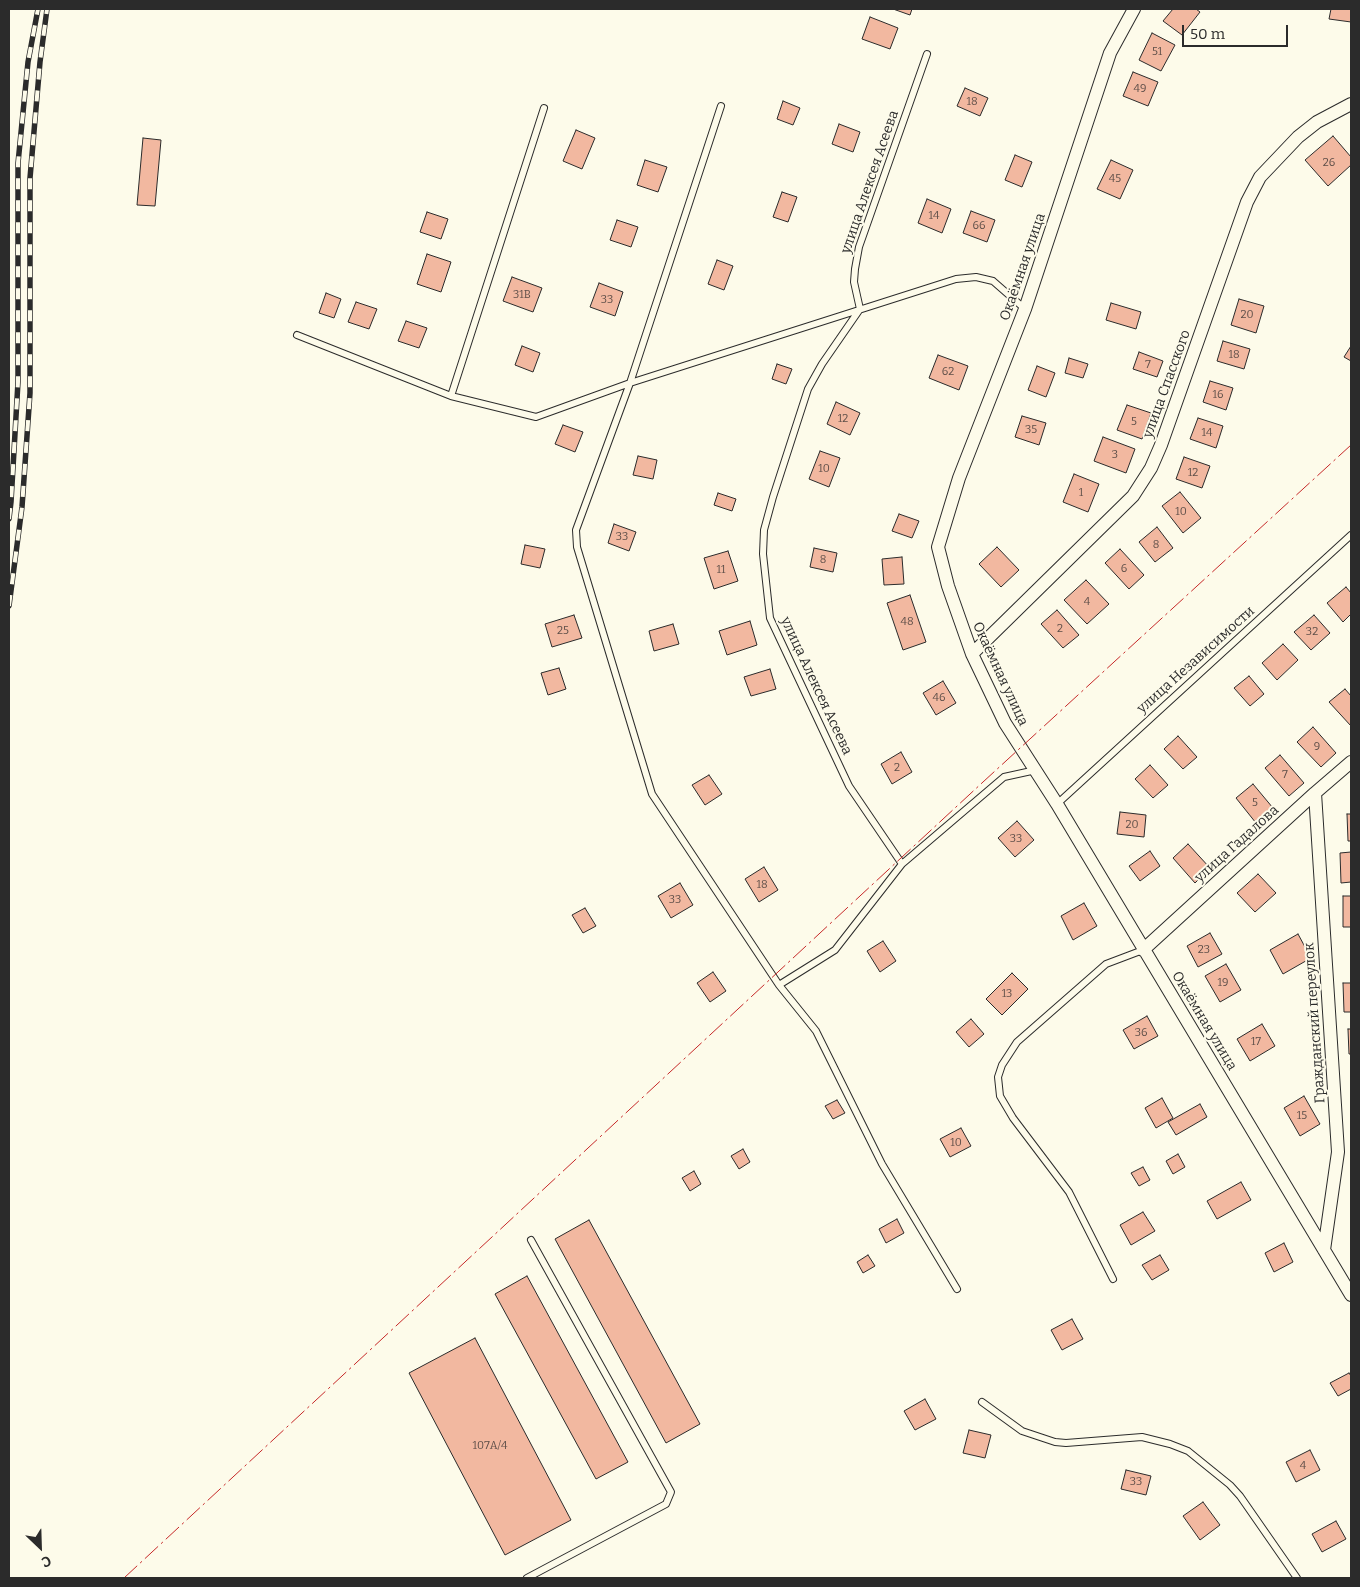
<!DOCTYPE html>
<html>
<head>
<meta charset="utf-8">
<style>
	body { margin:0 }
	#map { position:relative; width:1360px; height:1587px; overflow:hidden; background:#fdfbea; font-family:Bitter,serif }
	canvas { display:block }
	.frame { position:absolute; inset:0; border:10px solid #2b2b2b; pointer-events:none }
	.north { position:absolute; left:15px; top:1522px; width:50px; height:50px; -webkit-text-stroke:4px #fdfbea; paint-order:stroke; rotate:156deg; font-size:14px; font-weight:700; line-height:20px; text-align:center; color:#2b2b2b }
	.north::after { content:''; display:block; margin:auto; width:18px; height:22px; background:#2b2b2b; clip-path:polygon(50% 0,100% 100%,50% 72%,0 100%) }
	.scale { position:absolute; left:1182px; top:25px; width:106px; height:22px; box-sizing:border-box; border:2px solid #2b2b2b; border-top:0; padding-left:6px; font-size:15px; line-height:18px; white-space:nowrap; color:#2b2b2b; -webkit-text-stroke:4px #fdfbea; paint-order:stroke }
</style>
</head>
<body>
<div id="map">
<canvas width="1360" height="1587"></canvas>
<div class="frame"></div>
<div class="north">С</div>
<div class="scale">50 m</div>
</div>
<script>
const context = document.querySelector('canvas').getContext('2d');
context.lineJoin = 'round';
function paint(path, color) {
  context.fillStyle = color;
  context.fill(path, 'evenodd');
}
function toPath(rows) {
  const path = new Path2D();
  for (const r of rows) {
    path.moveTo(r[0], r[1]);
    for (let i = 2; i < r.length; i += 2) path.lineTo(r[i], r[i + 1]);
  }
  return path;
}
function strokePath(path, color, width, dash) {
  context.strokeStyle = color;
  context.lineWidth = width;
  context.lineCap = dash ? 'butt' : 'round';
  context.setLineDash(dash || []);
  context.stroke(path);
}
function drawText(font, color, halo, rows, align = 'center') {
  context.font = font + ' Bitter,serif';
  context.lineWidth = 4;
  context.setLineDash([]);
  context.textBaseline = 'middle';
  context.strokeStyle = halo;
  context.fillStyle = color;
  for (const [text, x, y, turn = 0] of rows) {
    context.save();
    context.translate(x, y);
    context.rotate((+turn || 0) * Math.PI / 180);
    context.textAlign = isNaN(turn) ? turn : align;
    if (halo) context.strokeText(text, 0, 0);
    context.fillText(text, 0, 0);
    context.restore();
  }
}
const building = toPath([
	[893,9,912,9,910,15,893,9],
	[1173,9,1196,9,1200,12,1182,35,1163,21,1173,9],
	[1331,9,1351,9,1351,22,1329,19,1331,9],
	[870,17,898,28,890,49,862,39,870,17],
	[1152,33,1175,45,1161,71,1139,60,1152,33],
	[1133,72,1158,82,1148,106,1123,96,1133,72],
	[965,88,988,98,980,116,957,106,965,88],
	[783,101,800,108,793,125,777,119,783,101],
	[839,124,860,132,853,152,832,144,839,124],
	[576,130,595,138,582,169,563,161,576,130],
	[1333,136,1351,157,1351,165,1328,186,1305,160,1333,136],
	[143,138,161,140,155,206,137,205,143,138],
	[1015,155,1032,162,1022,187,1005,180,1015,155],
	[645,160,667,167,658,192,637,185,645,160],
	[1111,160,1133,170,1120,199,1097,189,1111,160],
	[782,192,797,197,788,222,773,217,782,192],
	[927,199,951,209,942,233,918,223,927,199],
	[971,211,995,220,987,242,963,233,971,211],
	[427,212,448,219,441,239,420,232,427,212],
	[617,220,638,227,631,247,610,240,617,220],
	[427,254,451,262,441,292,417,284,427,254],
	[717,260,733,266,724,290,708,284,717,260],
	[512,277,542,288,533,312,503,301,512,277],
	[599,283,623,292,615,316,590,307,599,283],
	[326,293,341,299,334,318,319,313,326,293],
	[1239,299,1264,306,1256,333,1231,325,1239,299],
	[356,302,377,309,369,329,348,322,356,302],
	[1111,303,1141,312,1136,329,1106,320,1111,303],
	[406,321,427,328,419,348,398,341,406,321],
	[1223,341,1250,349,1244,369,1217,361,1223,341],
	[522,346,540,353,533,372,515,365,522,346],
	[1351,346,1351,361,1344,357,1351,346],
	[1139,352,1163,361,1157,377,1133,369,1139,352],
	[938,355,968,366,959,390,929,378,938,355],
	[1069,358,1088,364,1083,378,1065,373,1069,358],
	[777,364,792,369,786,384,772,379,777,364],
	[1037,366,1055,373,1046,397,1028,390,1037,366],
	[1210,381,1233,388,1226,410,1203,402,1210,381],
	[836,402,860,413,850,435,827,424,836,402],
	[1127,405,1151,413,1142,439,1117,430,1127,405],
	[1022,416,1046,423,1039,445,1015,437,1022,416],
	[1198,418,1223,426,1216,448,1190,439,1198,418],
	[563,425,583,432,575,452,555,444,563,425],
	[1103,437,1135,449,1126,473,1094,461,1103,437],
	[820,451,840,458,829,487,809,479,820,451],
	[638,456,657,460,653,479,633,475,638,456],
	[1184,457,1210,466,1202,488,1176,479,1184,457],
	[1074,474,1099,484,1088,512,1063,502,1074,474],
	[1180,492,1201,518,1183,533,1162,506,1180,492],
	[718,493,736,499,732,511,714,505,718,493],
	[899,514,919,521,912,538,892,531,899,514],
	[614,524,636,532,629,551,608,543,614,524],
	[1157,527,1173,548,1155,562,1139,542,1157,527],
	[525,545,545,549,540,568,521,564,525,545],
	[997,547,1019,570,1001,587,979,564,997,547],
	[814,548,837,553,833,572,810,567,814,548],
	[1120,549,1144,575,1129,589,1105,563,1120,549],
	[728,551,738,581,714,589,704,558,728,551],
	[902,557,904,584,884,585,882,559,902,557],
	[1086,580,1109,604,1087,624,1064,600,1086,580],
	[1346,587,1351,593,1351,614,1343,622,1327,603,1346,587],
	[910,595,926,642,903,650,887,603,910,595],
	[1057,610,1079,635,1063,648,1041,624,1057,610],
	[574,615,582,638,552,647,545,624,574,615],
	[1314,615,1330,633,1311,650,1294,632,1314,615],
	[750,621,757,645,727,655,719,631,750,621],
	[673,624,679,644,654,651,649,631,673,624],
	[1283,644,1298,660,1277,680,1262,663,1283,644],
	[559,668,566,689,548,695,541,673,559,668],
	[770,669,776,689,751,696,744,677,770,669],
	[1249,676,1264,694,1250,706,1234,688,1249,676],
	[943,681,956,703,936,715,923,693,943,681],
	[1345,689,1351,696,1351,726,1329,702,1345,689],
	[1313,727,1336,753,1321,767,1297,742,1313,727],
	[1178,736,1197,757,1183,769,1164,749,1178,736],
	[901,752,912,772,892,784,881,764,901,752],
	[1280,755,1304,783,1289,796,1265,768,1280,755],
	[1150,765,1168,785,1153,798,1135,779,1150,765],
	[709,775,722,794,705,805,692,785,709,775],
	[1253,784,1273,808,1256,823,1236,798,1253,784],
	[1120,812,1146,815,1144,837,1117,834,1120,812],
	[1347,814,1351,814,1351,841,1348,841,1347,814],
	[1017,821,1034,840,1015,857,998,838,1017,821],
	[1188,844,1210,868,1195,883,1173,858,1188,844],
	[1150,851,1160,866,1140,881,1129,866,1150,851],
	[1351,852,1351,882,1341,883,1340,853,1351,852],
	[764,867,778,890,759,902,745,879,764,867],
	[1258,874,1276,893,1255,912,1237,893,1258,874],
	[680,883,693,905,671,918,658,896,680,883],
	[1343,896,1351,896,1351,927,1343,927,1343,896],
	[1084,903,1097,926,1073,940,1061,916,1084,903],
	[585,908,596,926,583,933,572,915,585,908],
	[1210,933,1222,954,1198,967,1187,946,1210,933],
	[1298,934,1311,958,1283,974,1270,950,1298,934],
	[883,941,896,961,880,972,867,951,883,941],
	[1226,964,1241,990,1220,1002,1205,976,1226,964],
	[713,972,726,991,710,1002,697,983,713,972],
	[1012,973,1028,989,1002,1015,986,999,1012,973],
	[1343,983,1351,983,1351,1012,1344,1012,1343,983],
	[1147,1016,1158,1036,1134,1049,1123,1030,1147,1016],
	[971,1019,984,1034,969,1047,956,1032,971,1019],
	[1262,1024,1275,1046,1250,1061,1237,1039,1262,1024],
	[1348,1029,1351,1029,1351,1054,1349,1054,1348,1029],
	[1304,1096,1320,1124,1300,1136,1284,1108,1304,1096],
	[1162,1098,1173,1118,1156,1128,1145,1108,1162,1098],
	[837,1100,845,1113,833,1119,825,1106,837,1100],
	[1200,1104,1207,1117,1176,1135,1168,1122,1200,1104],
	[961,1128,971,1146,950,1157,940,1139,961,1128],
	[743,1149,750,1162,739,1169,731,1156,743,1149],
	[1178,1154,1185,1167,1173,1174,1166,1161,1178,1154],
	[1143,1167,1150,1180,1139,1186,1131,1173,1143,1167],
	[694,1171,701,1184,690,1191,682,1178,694,1171],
	[1241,1182,1251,1200,1217,1219,1207,1201,1241,1182],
	[1143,1212,1155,1231,1131,1245,1120,1225,1143,1212],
	[897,1219,904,1233,886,1243,879,1229,897,1219],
	[589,1220,700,1424,666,1443,555,1239,589,1220],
	[1284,1243,1293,1262,1274,1272,1265,1253,1284,1243],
	[868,1255,875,1266,863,1273,857,1262,868,1255],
	[1160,1255,1169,1270,1152,1280,1142,1265,1160,1255],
	[527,1276,628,1462,596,1479,495,1294,527,1276],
	[1072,1319,1083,1339,1062,1350,1051,1330,1072,1319],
	[475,1338,571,1520,505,1555,409,1373,475,1338],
	[1349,1373,1351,1376,1351,1389,1338,1396,1330,1383,1349,1373],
	[925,1399,936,1419,915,1430,904,1411,925,1399],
	[969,1430,991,1435,985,1458,963,1453,969,1430],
	[1310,1450,1320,1470,1296,1482,1286,1462,1310,1450],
	[1126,1470,1151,1476,1146,1495,1121,1489,1126,1470],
	[1203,1502,1220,1525,1200,1540,1183,1516,1203,1502],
	[1336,1521,1346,1539,1322,1552,1312,1534,1336,1521]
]);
const service = toPath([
	[721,106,630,383,576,530,577,547,652,794,779,985,835,950,902,864,1004,777,1036,770],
	[297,335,451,396,536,417,630,383,956,279,976,277,993,281,1025,309],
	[451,396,544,108],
	[1057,804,1351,535],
	[902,864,849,786,770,618,763,554,764,530,773,497,808,389,822,364,860,309,854,282,855,269,859,247,927,54],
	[779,985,816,1031,882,1164,957,1289],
	[1113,1279,1069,1192,1013,1118,1000,1096,998,1077,1002,1065,1017,1042,1106,964,1143,950],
	[982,1402,1022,1431,1055,1442,1066,1443,1142,1437,1170,1444,1188,1451,1230,1485,1240,1496,1297,1578],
	[527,1578,666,1504,671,1492,531,1240]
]);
const minor = toPath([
	[1134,9,1110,53,1025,309,959,478,938,547,948,586,972,654,1005,723,1057,804,1351,1295],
	[972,654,1133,496,1151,468,1161,445,1247,202,1260,177,1298,137,1317,122,1351,104],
	[1315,793,1338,1152,1324,1250],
	[1143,950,1315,793,1351,762]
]);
const rail = toPath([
	[9,519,11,502,18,382,18,163,28,62,38,9],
	[9,606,22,507,30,393,30,178,40,62,47,9]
]);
const power = toPath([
	[124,1578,983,782,1351,445]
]);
const numberNames = [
	["51",1157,52],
	["49",1140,89],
	["18",972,102],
	["26",1329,163],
	["45",1115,179],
	["14",934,216],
	["66",979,226],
	["31В",522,295],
	["33",607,300],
	["20",1247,315],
	["18",1234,355],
	["7",1148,365],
	["62",948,372],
	["16",1218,395],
	["12",843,419],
	["5",1134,422],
	["35",1031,430],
	["14",1207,433],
	["3",1115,455],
	["10",824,469],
	["12",1193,473],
	["1",1081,493],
	["10",1181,512],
	["33",622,537],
	["8",1156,545],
	["8",823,560],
	["6",1124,569],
	["11",721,570],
	["4",1087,602],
	["48",907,622],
	["2",1060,629],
	["25",563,631],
	["32",1312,632],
	["46",939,698],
	["9",1317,747],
	["2",897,768],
	["7",1285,775],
	["5",1255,803],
	["20",1132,825],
	["33",1016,839],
	["18",762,885],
	["33",675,900],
	["23",1204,950],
	["19",1223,983],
	["13",1007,994],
	["36",1141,1033],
	["17",1256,1042],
	["15",1302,1116],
	["10",956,1143],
	["107А/4",490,1446],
	["4",1303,1466],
	["33",1136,1482]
];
const streetNames = [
	["улица Алексея Асеева",870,182,-71],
	["Окаёмная улица",1023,267,-71],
	["улица Спасского",1167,384,-70],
	["улица Независимости",1196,660,-42],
	["Окаёмная улица",1000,674,65],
	["улица Алексея Асеева",816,686,65],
	["улица Гадалова",1237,844,-42],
	["Окаёмная улица",1204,1021,59],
	["Гражданский переулок",1315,1023,-94]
];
paint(building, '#f2b8a0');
strokePath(building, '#2b2b2b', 1);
strokePath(service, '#2b2b2b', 8);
strokePath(minor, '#2b2b2b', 14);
strokePath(service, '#fdfbea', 6);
strokePath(minor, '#fdfbea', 12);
strokePath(rail, '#2b2b2b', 5.5);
strokePath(rail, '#fdfbea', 4, [11]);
strokePath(power, '#c62828', 1, [18, 4, 2.5, 4]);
drawText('11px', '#5d4e48', null, numberNames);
drawText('14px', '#2b2b2b', '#fdfbea', streetNames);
</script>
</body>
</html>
